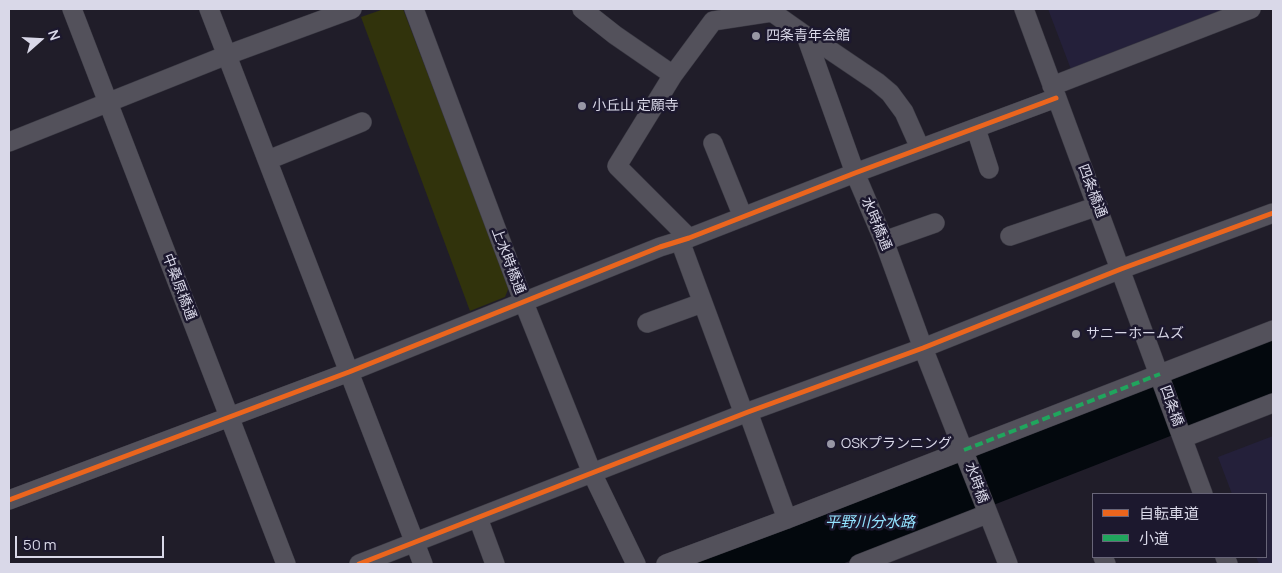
<!DOCTYPE html>
<html>
<head>
<meta charset="utf-8">
<style>
	body { margin:0 }
	#map { position:relative; width:1282px; height:573px; overflow:hidden; background:#201d29; font-family:Manrope,"Noto Sans JP",sans-serif }
	canvas { display:block }
	.frame { position:absolute; inset:0; border:10px solid #d9d8e8; pointer-events:none }
	.legend { position:absolute; left:1092px; top:493px; width:175px; height:65px; box-sizing:border-box; background:#1c182e; border:1px solid #686578; margin:0; padding:6px 9px; list-style:none; font-size:15px; color:#d9d8e8 }
	.legend li { display:flex; align-items:center; gap:10px; height:25px }
	.legend b { width:25px; border:1px solid #686578 }
	.north { position:absolute; left:15px; top:15px; width:50px; height:50px; -webkit-text-stroke:4px #1c182e; paint-order:stroke; rotate:71deg; font-size:14px; font-weight:700; line-height:20px; text-align:center; color:#d9d8e8 }
	.north::after { content:''; display:block; margin:auto; width:18px; height:22px; background:#d9d8e8; clip-path:polygon(50% 0,100% 100%,50% 72%,0 100%) }
	.scale { position:absolute; left:15px; top:536px; width:149px; height:22px; box-sizing:border-box; border:2px solid #d9d8e8; border-top:0; padding-left:6px; font-size:15px; line-height:18px; white-space:nowrap; color:#d9d8e8; -webkit-text-stroke:4px #1c182e; paint-order:stroke }
</style>
</head>
<body>
<div id="map">
<canvas width="1282" height="573"></canvas>
<div class="frame"></div>
<ul class="legend">
<li><b style="height:6px;background:#eb651d"></b>自転車道</li>
<li><b style="height:6px;background:#20a55d"></b>小道</li>
</ul>
<div class="north">N</div>
<div class="scale">50 m</div>
</div>
<script>
const context = document.querySelector('canvas').getContext('2d');
context.lineJoin = 'round';
function paint(path, color) {
  context.fillStyle = color;
  context.fill(path, 'evenodd');
}
function toPath(rows) {
  const path = new Path2D();
  for (const r of rows) {
    path.moveTo(r[0], r[1]);
    for (let i = 2; i < r.length; i += 2) path.lineTo(r[i], r[i + 1]);
  }
  return path;
}
function strokePath(path, color, width, dash) {
  context.strokeStyle = color;
  context.lineWidth = width;
  context.lineCap = dash ? 'butt' : 'round';
  context.setLineDash(dash || []);
  context.stroke(path);
}
function drawText(font, color, halo, rows, align = 'center') {
  context.font = font + ' Manrope,"Noto Sans JP",sans-serif';
  context.lineWidth = 5;
  context.setLineDash([]);
  context.textBaseline = 'middle';
  context.strokeStyle = halo;
  context.fillStyle = color;
  for (const [text, x, y, turn = 0] of rows) {
    context.save();
    context.translate(x, y);
    context.rotate((+turn || 0) * Math.PI / 180);
    context.textAlign = isNaN(turn) ? turn : align;
    if (halo) context.strokeText(text, 0, 0);
    context.fillText(text, 0, 0);
    context.restore();
  }
}
const built = toPath([
	[1048,9,1237,9,1072,72],
	[1273,436,1273,564,1259,564,1256,557,1266,557,1266,494,1232,494,1218,457]
]);
const green = toPath([
	[384,9,403,9,509,287,505,297,470,311,361,17]
]);
const water = toPath([
	[1273,336,1273,396,842,564,686,564]
]);
const minor = toPath([
	[72,9,286,564],
	[209,9,423,564],
	[414,9,524,303,592,473,636,564],
	[582,9,615,35,673,75,713,21,772,12,775,9],
	[1024,9,1203,494],
	[772,12,806,36,855,173,884,241,923,348,1008,564],
	[806,36,815,40,877,82,890,93,904,112,920,148],
	[673,75,617,166,689,238],
	[1052,86,1251,9],
	[976,129,989,169],
	[9,142,227,55,352,9],
	[713,143,743,217],
	[268,160,362,122],
	[1010,236,1098,206],
	[680,241,744,414],
	[884,241,935,223],
	[647,323,702,303],
	[748,412,787,519],
	[1183,438,1273,403],
	[9,500,349,372,660,247,689,238,855,173,1056,98],
	[478,518,495,564],
	[1103,557,1106,564],
	[1225,557,1228,564],
	[359,564,748,412,923,348,1121,269,1273,213],
	[666,564,787,519,1273,330],
	[859,564,987,514]
]);
const quiet = toPath([
	[964,450,1160,374]
]);
const cycleway = toPath([
	[9,500,349,372,660,247,689,238,855,173,1056,98],
	[359,564,748,412,923,348,1121,269,1273,213]
]);
const markers = [
	[756,36,5,"#9897a5"],
	[582,106,5,"#9897a5"],
	[1076,334,5,"#9897a5"],
	[831,444,5,"#9897a5"]
];
const poiNames = [
	["四条青年会館",766,36],
	["小丘山 定願寺",592,106],
	["サニーホームズ",1086,334],
	["OSKプランニング",841,444]
];
const streetNames = [
	["四条橋通",1092,191,69],
	["水時橋通",876,224,67],
	["上水時橋通",508,261,69],
	["中桑原橋通",179,287,69],
	["四条橋",1171,406,70],
	["水時橋",976,483,70]
];
const waterNames = [
	["平野川分水路",870,523]
];
paint(built, '#24203a');
paint(green, '#31330c');
paint(water, '#03080d');
strokePath(minor, '#3b3a44', 20);
strokePath(minor, '#53515b', 19);
strokePath(quiet, '#20a55d', 4, [8, 4]);
strokePath(cycleway, '#eb651d', 5);
for (const [x, y, r, color] of markers) {
  const dot = new Path2D();
  dot.arc(x, y, r, 0, 2 * Math.PI);
  context.fillStyle = color;
  context.fill(dot);
  strokePath(dot, '#1c182e', 2);
}
drawText('14px', '#d9d8e8', '#1c182e', poiNames, 'left');
drawText('14px', '#d9d8e8', '#1c182e', streetNames);
drawText('italic 15px', '#93e3ff', '#1c182e', waterNames);
</script>
</body>
</html>
